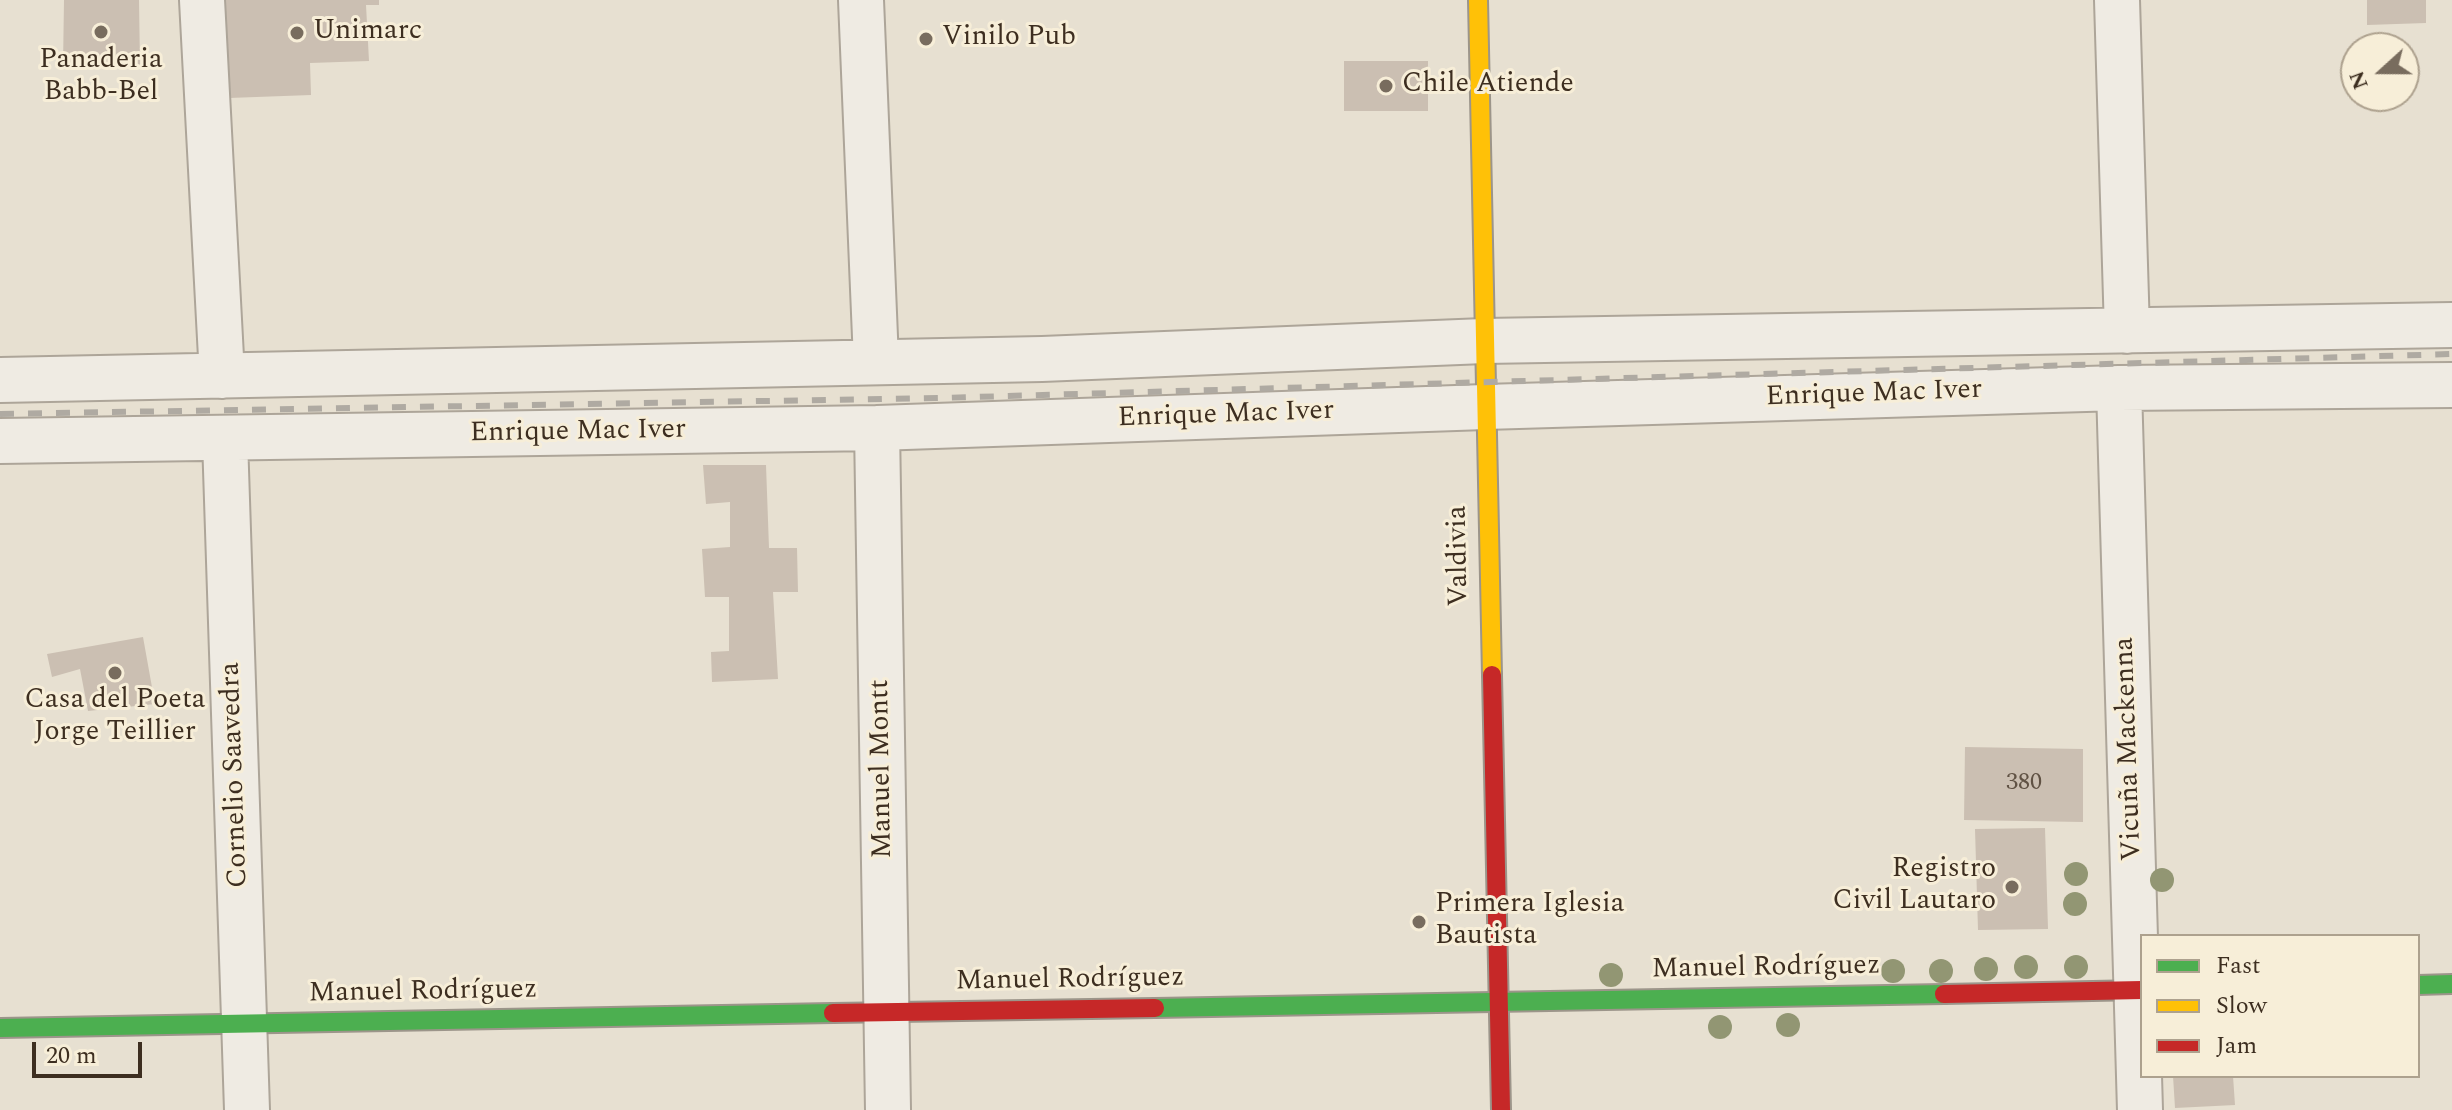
<!DOCTYPE html>
<html>
<head>
<meta charset="utf-8">
<style>
	body { margin:0 }
	#map { position:relative; width:2452px; height:1110px; overflow:hidden; background:#e7e0d1; font-family:Spectral,serif }
	canvas { display:block }
	.legend { position:absolute; left:2140px; top:934px; width:280px; height:144px; box-sizing:border-box; background:#f7eed8; border:2px solid #ada18e; margin:0; padding:10px 14px; list-style:none; font-size:24px; color:#3d2e20 }
	.legend li { display:flex; align-items:center; gap:16px; height:40px }
	.legend b { width:40px; border:2px solid #ada18e }
	.north { position:absolute; left:2340px; top:32px; width:80px; height:80px; box-sizing:border-box; background:#f7eed8; border:2px solid #ada18e; border-radius:50%; rotate:249deg; font-size:22px; font-weight:700; line-height:32px; text-align:center; color:#3d2e20 }
	.north::after { content:''; display:block; margin:auto; width:28px; height:36px; background:#786c5e; clip-path:polygon(50% 0,100% 100%,50% 72%,0 100%) }
	.scale { position:absolute; left:32px; top:1042px; width:110px; height:36px; box-sizing:border-box; border:4px solid #3d2e20; border-top:0; padding-left:10px; font-size:24px; line-height:28px; white-space:nowrap; color:#3d2e20; -webkit-text-stroke:6px #f7eed8; paint-order:stroke }
</style>
</head>
<body>
<div id="map">
<canvas width="2452" height="1110"></canvas>
<ul class="legend">
<li><b style="height:10px;background:#4caf50"></b>Fast</li>
<li><b style="height:10px;background:#ffc107"></b>Slow</li>
<li><b style="height:10px;background:#c62828"></b>Jam</li>
</ul>
<div class="north">N</div>
<div class="scale">20 m</div>
</div>
<script>
const context = document.querySelector('canvas').getContext('2d');
context.lineJoin = 'round';
function paint(path, color) {
  context.fillStyle = color;
  context.fill(path, 'evenodd');
}
function toPath(rows) {
  const path = new Path2D();
  for (const r of rows) {
    path.moveTo(r[0], r[1]);
    for (let i = 2; i < r.length; i += 2) path.lineTo(r[i], r[i + 1]);
  }
  return path;
}
function strokePath(path, color, width, dash) {
  context.strokeStyle = color;
  context.lineWidth = width;
  context.lineCap = dash ? 'butt' : 'round';
  context.setLineDash(dash || []);
  context.stroke(path);
}
function drawText(font, color, halo, rows, align = 'center') {
  context.font = font + ' Spectral,serif';
  context.lineWidth = 6;
  context.setLineDash([]);
  context.textBaseline = 'middle';
  context.strokeStyle = halo;
  context.fillStyle = color;
  for (const [text, x, y, turn = 0] of rows) {
    context.save();
    context.translate(x, y);
    context.rotate((+turn || 0) * Math.PI / 180);
    context.textAlign = isNaN(turn) ? turn : align;
    if (halo) context.strokeText(text, 0, 0);
    context.fillText(text, 0, 0);
    context.restore();
  }
}
const building = toPath([
	[64,0,139,0,140,65,63,66],
	[225,0,379,0,379,5,366,5,369,61,310,63,311,95,229,98],
	[2367,0,2426,0,2426,23,2367,25],
	[1344,61,1428,61,1428,111,1344,111],
	[703,465,766,465,769,548,797,548,798,592,773,592,778,679,712,682,711,652,729,651,729,597,705,597,702,549,730,547,730,502,706,504],
	[143,637,155,704,88,711,80,669,52,677,47,654],
	[1965,747,2083,749,2083,822,1964,820],
	[2045,828,2048,929,1978,930,1975,829],
	[2173,1076,2233,1076,2235,1105,2175,1108]
]);
const street = toPath([
	[202,0,222,376],
	[861,0,876,361],
	[2117,0,2127,331],
	[0,380,1042,359,1484,341,2452,325],
	[2119,388,2140,1110],
	[877,428,888,1110],
	[225,439,247,1110],
	[0,441,877,428,1485,407,2119,388,2452,385]
]);
const fast = toPath([
	[2418,985,2452,984],
	[1155,1008,1944,994],
	[0,1028,833,1013]
]);
const slow = toPath([
	[1478,0,1492,675]
]);
const jam = toPath([
	[1492,675,1501,1110],
	[1944,994,2142,990],
	[833,1013,1155,1008]
]);
const rail = toPath([
	[0,414,939,398,2452,354]
]);
const trees = [
	[2076,874],
	[2162,880],
	[2075,904],
	[2026,967],
	[2076,967],
	[1986,969],
	[1893,971],
	[1941,971],
	[1611,975],
	[1788,1025],
	[1720,1027]
];
const markers = [
	[101,32,8,"#786c5e"],
	[297,33,8,"#786c5e"],
	[926,39,8,"#786c5e"],
	[1386,86,8,"#786c5e"],
	[115,673,8,"#786c5e"],
	[2012,887,8,"#786c5e"],
	[1419,922,8,"#786c5e"]
];
const numberNames = [
	["380",2024,784]
];
const poiNames = [
	["Unimarc",313,33],
	["Vinilo Pub",942,39],
	["Panaderia",101,62,"center"],
	["Babb-Bel",101,94,"center"],
	["Chile Atiende",1402,86],
	["Casa del Poeta",115,702,"center"],
	["Jorge Teillier",115,734,"center"],
	["Registro",1996,871,"right"],
	["Civil Lautaro",1996,903,"right"],
	["Primera Iglesia",1435,906],
	["Bautista",1435,938]
];
const streetNames = [
	["Enrique Mac Iver",1874,395,-2],
	["Enrique Mac Iver",1226,416,-2],
	["Enrique Mac Iver",578,433,-1],
	["Valdivia",1460,556,-91],
	["Vicuña Mackenna",2130,749,-92],
	["Manuel Montt",883,769,-91],
	["Cornelio Saavedra",236,775,-92],
	["Manuel Rodríguez",1766,969,-1],
	["Manuel Rodríguez",1070,981,-1],
	["Manuel Rodríguez",423,993,-1]
];
paint(building, '#cbbfb2');
strokePath(street, '#ada599', 48);
strokePath(fast, '#9c958a', 22);
strokePath(slow, '#9c958a', 22);
strokePath(jam, '#9c958a', 22);
strokePath(street, '#efebe3', 44);
strokePath(fast, '#4caf50', 18);
strokePath(slow, '#ffc107', 18);
strokePath(jam, '#c62828', 18);
strokePath(rail, '#afaaa2', 6, [14, 14]);
context.fillStyle = '#929673';
for (const [x, y] of trees) {
  context.beginPath();
  context.arc(x, y, 12, 0, 2 * Math.PI);
  context.fill();
}
for (const [x, y, r, color] of markers) {
  const dot = new Path2D();
  dot.arc(x, y, r, 0, 2 * Math.PI);
  context.fillStyle = color;
  context.fill(dot);
  strokePath(dot, '#f7eed8', 3);
}
drawText('24px', '#605244', null, numberNames);
drawText('28px', '#3d2e20', '#f7eed8', poiNames, 'left');
drawText('28px', '#3d2e20', '#f7eed8', streetNames);
</script>
</body>
</html>
